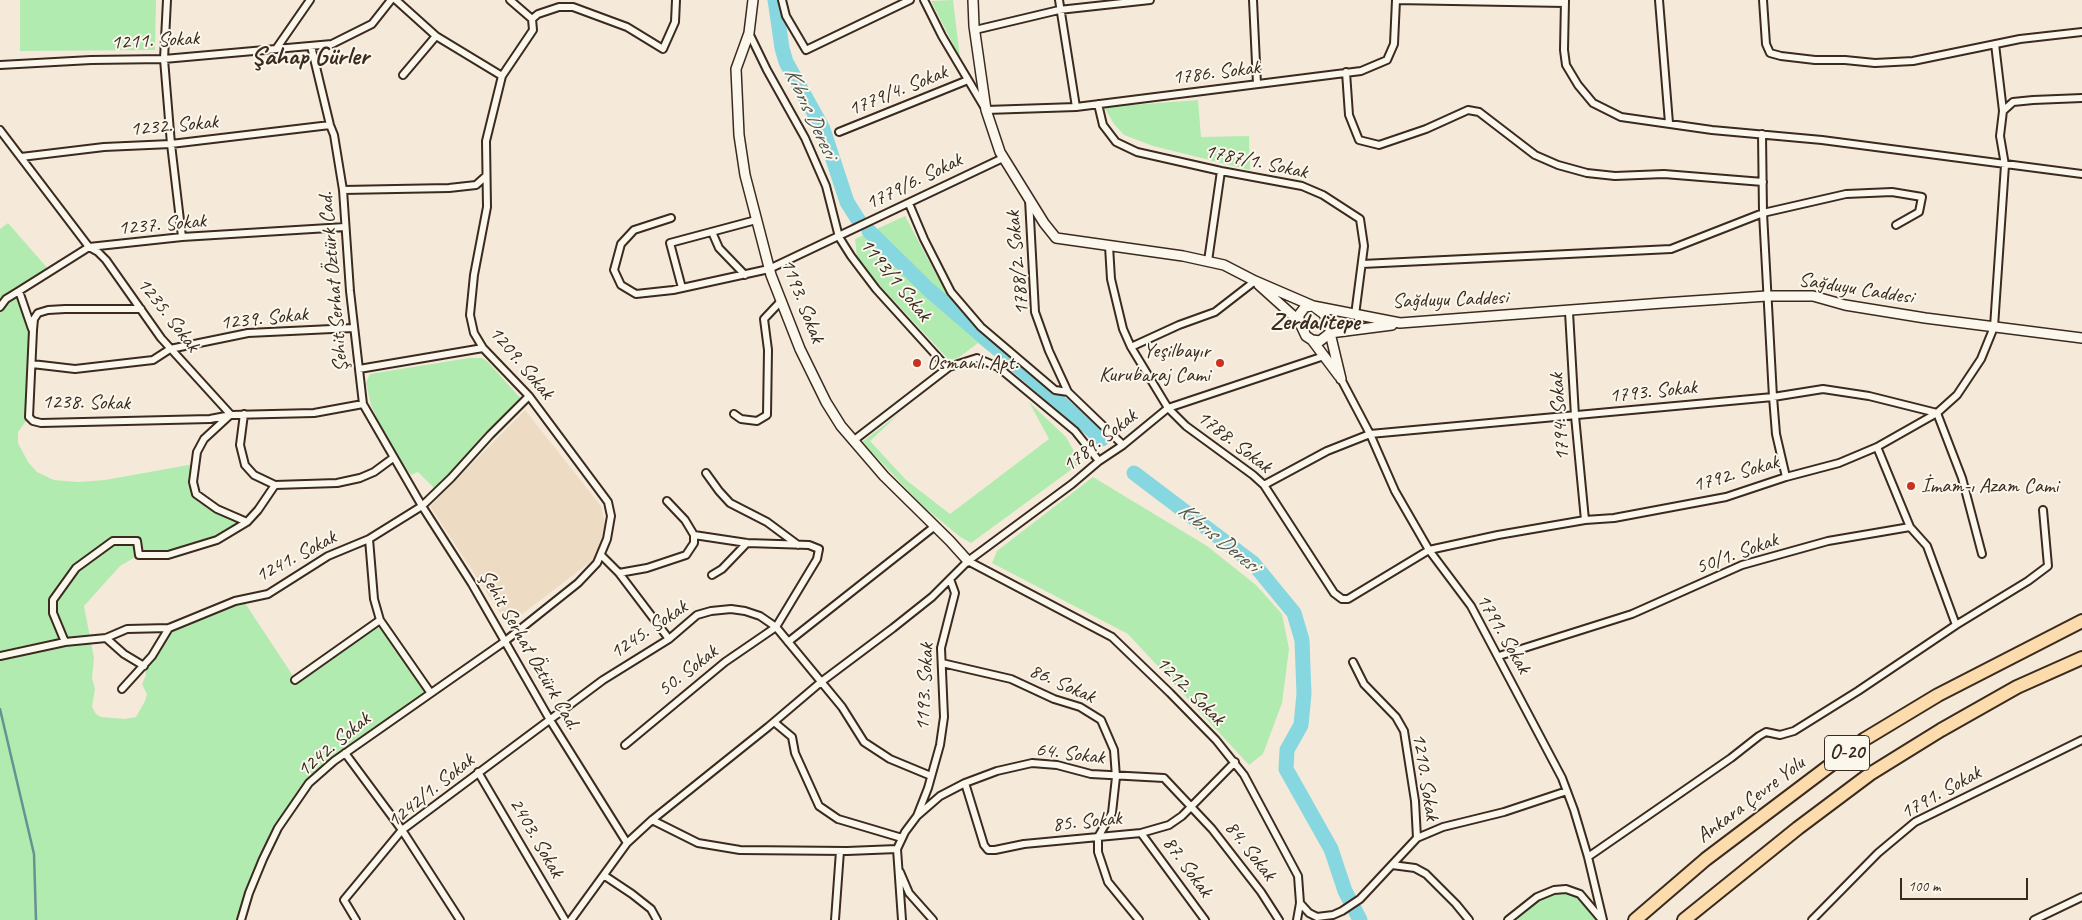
<!DOCTYPE html>
<html>
<head>
<meta charset="utf-8">
<style>
	body { margin:0 }
	#map { position:relative; width:2082px; height:920px; overflow:hidden; background:#f5ead9; font-family:Caveat,sans-serif }
	canvas { display:block }
	.scale { position:absolute; left:1900px; top:878px; width:128px; height:22px; box-sizing:border-box; border:2px solid #3b2a1e; border-top:0; padding-left:6px; font-size:15px; line-height:18px; white-space:nowrap; color:#3b2a1e; -webkit-text-stroke:4px #fbf7ec; paint-order:stroke }
</style>
</head>
<body>
<div id="map">
<canvas width="2082" height="920"></canvas>
<div class="scale">100 m</div>
</div>
<script>
const context = document.querySelector('canvas').getContext('2d');
context.lineJoin = 'round';
function paint(path, color) {
  context.fillStyle = color;
  context.fill(path, 'evenodd');
}
function toPath(rows) {
  const path = new Path2D();
  for (const r of rows) {
    path.moveTo(r[0], r[1]);
    for (let i = 2; i < r.length; i += 2) path.lineTo(r[i], r[i + 1]);
  }
  return path;
}
function strokePath(path, color, width, dash) {
  context.strokeStyle = color;
  context.lineWidth = width;
  context.lineCap = dash ? 'butt' : 'round';
  context.setLineDash(dash || []);
  context.stroke(path);
}
function drawText(font, color, halo, rows, align = 'center') {
  context.font = font + ' Caveat,sans-serif';
  context.lineWidth = 4;
  context.setLineDash([]);
  context.textBaseline = 'middle';
  context.strokeStyle = halo;
  context.fillStyle = color;
  for (const [text, x, y, turn = 0] of rows) {
    context.save();
    context.translate(x, y);
    context.rotate((+turn || 0) * Math.PI / 180);
    context.textAlign = isNaN(turn) ? turn : align;
    if (halo) context.strokeText(text, 0, 0);
    context.fillText(text, 0, 0);
    context.restore();
  }
}
const built = toPath([
	[525,410,601,506,605,523,602,540,594,559,508,625,430,506]
]);
const green = toPath([
	[20,0,156,0,155,50,20,51],
	[953,0,960,58,931,1],
	[1198,100,1201,137,1249,136,1250,170,1153,146,1124,135,1114,124,1104,107],
	[905,216,937,276,960,311,993,346,988,351,978,343,958,358,949,360,882,288,857,257,855,239],
	[8,223,49,270,19,291,33,330,29,417,18,432,18,443,28,462,37,472,54,480,78,482,105,480,194,464,196,494,247,522,234,531,186,551,139,555,120,566,84,606,94,658,92,678,95,689,92,707,96,714,101,717,125,719,136,717,145,701,147,694,142,684,146,675,144,666,169,628,243,600,295,679,380,620,430,692,309,783,278,828,241,920,0,920,0,229],
	[469,358,482,358,488,362,522,400,434,488,418,472,411,475,401,462,378,421,371,405,366,383,370,374],
	[1029,402,1066,437,1076,455,1079,464,971,543,959,536,924,507,862,442,900,413,870,441,906,480,950,514,1049,439],
	[1093,477,1207,546,1256,585,1282,614,1289,649,1282,703,1263,754,1249,765,1128,634,992,563,997,551],
	[1554,890,1580,894,1596,920,1508,920,1537,897]
]);
const stream = toPath([
	[0,709,34,854,36,920]
]);
const river = toPath([
	[775,0,782,48,786,62,823,129,847,202,859,221],
	[869,231,928,289,1102,439],
	[1134,473,1253,563,1294,613,1302,640,1304,694,1301,725,1287,750,1286,769,1331,849,1345,891,1360,920]
]);
const street = toPath([
	[167,0,164,59,171,144,182,237],
	[396,0,436,36,403,75],
	[782,0,786,16,806,50,910,0],
	[924,0,942,36,986,110,1076,107,1361,71,1387,60,1394,44,1396,0],
	[1059,0,1076,107],
	[1253,0,1257,84],
	[1396,0,1565,3],
	[1565,0,1564,50,1566,65,1578,85,1593,103,1621,117,1712,130,1822,140,2082,174],
	[1659,0,1669,123],
	[1763,0,1766,44,1770,53,1781,56,1815,60,1845,60,1875,63,1913,61,2020,39,2082,32],
	[532,19,538,14,559,7,573,7,627,27,663,49,675,22,676,0],
	[975,30,1059,10,1150,0],
	[749,33,767,70,805,138,826,186,839,237,851,256,876,289,943,363,949,367,977,358,998,367,1075,431,1099,461],
	[436,36,502,76],
	[1995,44,2003,111],
	[311,46,330,125,334,135,343,190,350,291,363,404,422,506,472,584,550,720,627,843],
	[276,49,310,0],
	[0,65,91,60,164,59,332,44,372,24,391,0],
	[1346,72,1349,115,1359,140,1379,145,1426,129,1468,110,1479,112,1535,155,1558,165,1587,173,1615,176,1664,174,1763,182],
	[1098,104,1103,125,1116,142,1137,152,1221,171,1302,186,1323,195,1360,219,1364,246,1355,315],
	[0,130,89,247,98,252,106,260,161,338,231,415],
	[839,132,968,80],
	[1762,134,1763,213,1773,397,1776,434,1786,477],
	[21,157,104,147,171,144,330,125],
	[343,190,449,188,476,185,486,176],
	[1029,199,1035,312,1049,351,1068,392,1123,445],
	[910,206,924,239,951,292,981,327,1055,390,1068,392],
	[671,218,634,230,621,244,614,270,621,285,636,294,673,290,769,269,1003,158],
	[712,232,719,248,745,275],
	[1109,246,1111,279,1123,329,1131,347,1168,408,1186,426,1253,475,1264,485,1334,593,1342,599,1348,599,1429,550,1498,535,1585,520,1614,518,1726,497,1786,477,1839,463,1877,447,1937,413,1957,395,1981,359,1994,327,2005,165,2000,136,2003,111,2013,102,2033,100,2082,98],
	[1208,261,1221,171],
	[1362,264,1671,249,1763,213,1846,194,1892,192,1922,197,1919,212,1896,225],
	[682,288,670,243,756,220],
	[19,291,32,329],
	[0,307,6,299,19,291,89,247,182,237,345,227],
	[141,309,65,309,48,310,38,313,34,319,33,330,29,417,33,421,41,423,210,419,231,415,314,413,363,404],
	[1569,312,1575,416,1585,520],
	[1131,347,1179,325,1215,312,1255,281],
	[32,364,75,369,153,360,170,349,248,333,353,328],
	[359,369,483,348],
	[1341,379,1370,434,1395,491,1429,550,1471,606,1562,778,1574,810,1588,857,1603,920],
	[244,414,240,445,245,465,254,475,275,485,337,483,360,478,374,472,393,458],
	[734,414,741,419,757,421,767,415,768,350,764,319,781,301],
	[230,415,204,439,197,452,193,482,196,494,217,509,247,522,258,510,275,485],
	[853,441,949,367],
	[1877,447,1910,527,1927,546,1956,625],
	[706,473,719,491,730,503,767,522,798,545],
	[1264,485,1327,451,1370,434,1773,397,1823,389,1869,396,1937,413,1962,478,1982,554],
	[369,539,374,599,380,620,430,692],
	[601,555,619,573,669,639],
	[968,561,1112,637,1170,693,1216,740,1244,775,1298,876,1300,903,1297,920],
	[619,573,647,568,686,555,694,543,694,535,685,520,667,501],
	[712,575,722,569,747,543],
	[106,638,124,654,144,666],
	[65,642,53,613,53,600,76,568,113,541,137,541,139,555,168,555,217,540,247,522],
	[788,642,935,526],
	[0,656,65,642,106,638,127,629,169,628,235,601,268,594,328,556,369,539,422,506,451,478,490,435,529,396],
	[1499,656,1632,614,1742,565,1828,541,1910,527],
	[1353,662,1364,684,1396,717,1404,731,1415,801,1417,838],
	[942,663,1011,679,1054,699,1080,707,1101,720,1114,750,1116,777,1112,813,1098,837,1098,852,1108,882,1139,920],
	[295,680,380,620],
	[122,689,152,656,169,628],
	[774,722,792,737,795,753,819,806,838,819,902,838],
	[625,745,725,662,776,627,817,559,819,549,809,545,747,543,694,535],
	[345,753,402,830,460,920],
	[478,772,565,920],
	[965,783,984,845,988,850,995,850,1024,844,1141,833,1169,825,1182,816,1235,762],
	[917,816,940,796,965,783,997,771,1032,763,1057,765,1091,774,1164,778,1212,829,1261,892,1279,920],
	[652,820,698,843,740,850,847,851,897,849,902,920],
	[1141,833,1205,920],
	[897,849,905,832,917,816,928,788,940,745,944,717,941,648,955,593,950,579],
	[1588,857,1731,758,1759,736,1766,732,1780,735,1794,731,1858,691,1956,625,2028,581,2048,566,2043,510],
	[1392,865,1415,868,1426,874,1456,904,1469,920],
	[900,872,909,893,933,920],
	[605,876,632,894,651,909,657,920],
	[1300,903,1309,913,1317,917,1333,915,1342,911,1360,899,1417,838,1443,827,1504,812,1567,791],
	[241,920,249,893,263,859,278,828,309,783,334,761,504,642,578,583,597,563,607,539,611,516,608,502,529,396,483,348,474,333,470,315,474,275,487,207,486,141,502,76,533,30,532,19,510,0],
	[356,920,344,900,402,830,603,680,669,639,697,615,711,611,731,609,745,611,760,616,776,627,842,707,864,742,890,759,931,776],
	[571,920,627,843,652,820,768,727,821,682,893,628,932,597,968,561,1072,484,1099,461,1123,445,1168,408,1324,356],
	[835,920,840,851],
	[1508,920,1537,897,1554,890,1566,889,1580,894,1602,920],
	[1812,920,1878,853,1915,822,2082,740],
	[2034,920,2082,897]
]);
const secondary = toPath([
	[753,0,749,33,736,69,739,135,745,175,771,275,800,349,826,402,841,426,884,476,950,541,968,561],
	[973,0,974,26,986,110,1000,152,1044,223,1056,238,1183,256,1224,265,1255,281,1313,306,1400,323,1663,303,1767,296,1813,296,1845,305,1925,318,2082,338],
	[1259,285,1299,321],
	[1313,306,1324,314,1330,329,1330,333,1320,341,1312,340,1306,336,1299,321,1299,315,1305,307,1313,306],
	[1312,340,1339,376],
	[1341,379,1330,333,1392,325]
]);
const highway = toPath([
	[1635,920,1706,859,1865,739,1938,695,2082,621],
	[1684,920,1798,828,1870,774,1941,730,2017,687,2082,658]
]);
const markers = [
	[917,363,5,"#c8321e"],
	[1220,363,5,"#c8321e"],
	[1911,486,5,"#c8321e"]
];
const shields = [
	[1847,753,45]
];
const shieldNames = [
	["O-20",1847,753]
];
const streetNames = [
	["1211. Sokak",155,41,-3],
	["1786. Sokak",1216,73,-7],
	["1779/4. Sokak",898,91,-22],
	["1232. Sokak",174,126,-5],
	["1787/1. Sokak",1256,162,12],
	["1779/6. Sokak",914,182,-26],
	["1237. Sokak",162,225,-5],
	["1788/2. Sokak",1018,263,-95],
	["1193/1 Sokak",895,280,51],
	["Şehit Serhat Öztürk Cad.",334,282,-95],
	["Sağduyu Caddesi",1856,289,9],
	["Sağduyu Caddesi",1450,300,-2],
	["1193. Sokak",802,301,69],
	["1235. Sokak",168,315,52],
	["1239. Sokak",264,319,-6],
	["1209. Sokak",521,363,50],
	["1793. Sokak",1653,392,-6],
	["1238. Sokak",86,403,1],
	["1794. Sokak",1560,417,-94],
	["1789. Sokak",1100,441,-38],
	["1788. Sokak",1234,442,38],
	["1792. Sokak",1736,474,-16],
	["50/1. Sokak",1737,554,-20],
	["1241. Sokak",296,557,-28],
	["1245. Sokak",649,630,-34],
	["1791. Sokak",1503,634,60],
	["Şehit Serhat Öztürk Cad.",529,650,60],
	["50. Sokak",688,671,-38],
	["86. Sokak",1062,684,24],
	["1193. Sokak",925,687,-87],
	["1212. Sokak",1190,691,45],
	["1242. Sokak",334,745,-40],
	["64. Sokak",1070,754,7],
	["1210. Sokak",1425,777,81],
	["1242/1. Sokak",431,791,-39],
	["1791. Sokak",1941,793,-29],
	["Ankara Çevre Yolu",1751,800,-37],
	["85. Sokak",1087,822,-6],
	["2403. Sokak",536,838,60],
	["84. Sokak",1250,851,52],
	["87. Sokak",1187,867,54]
];
const poiNames = [
	["Yeşilbayır",1210,351,"right"],
	["Kurubaraj Cami",1210,375,"right"],
	["Osmanlı Apt.",927,363],
	["İmam-ı Azam Cami",1921,486]
];
const waterNames = [
	["Kıbrıs Deresi",810,113,65],
	["Kıbrıs Deresi",1218,538,39]
];
const quarterNames = [
	["Zerdalitepe",1315,323]
];
const districtNames = [
	["Şahap Gürler",310,57]
];
paint(built, '#eedbc3');
paint(green, '#b1ebb0');
strokePath(stream, '#689292', 2.5);
strokePath(river, '#86d7df', 15);
strokePath(street, '#3b2a1e', 10);
strokePath(secondary, '#3b2a1e', 12);
strokePath(highway, '#3b2a1e', 16);
strokePath(street, '#fbf7ec', 6);
strokePath(secondary, '#fbf7ec', 9);
strokePath(highway, '#fcdcac', 12);
for (const [x, y, r, color] of markers) {
  const dot = new Path2D();
  dot.arc(x, y, r, 0, 2 * Math.PI);
  context.fillStyle = color;
  context.fill(dot);
  strokePath(dot, '#fbf7ec', 2);
}
for (const [x, y, w] of shields) {
  const box = new Path2D();
  box.roundRect(x - w / 2, y - 17.5, w, 35, 4);
  context.fillStyle = '#fbf7ec';
  context.fill(box);
  strokePath(box, '#3b2a1e', 1);
}
drawText('bold 20px', '#3b2a1e', null, shieldNames);
drawText('21px', '#3b2a1e', '#fbf7ec', streetNames);
drawText('21px', '#3b2a1e', '#fbf7ec', poiNames, 'left');
drawText('italic 22px', '#4e554e', '#fbf7ec', waterNames);
drawText('bold 24px', '#3b2a1e', '#fbf7ec', quarterNames);
drawText('bold 26px', '#3b2a1e', '#fbf7ec', districtNames);
</script>
</body>
</html>
